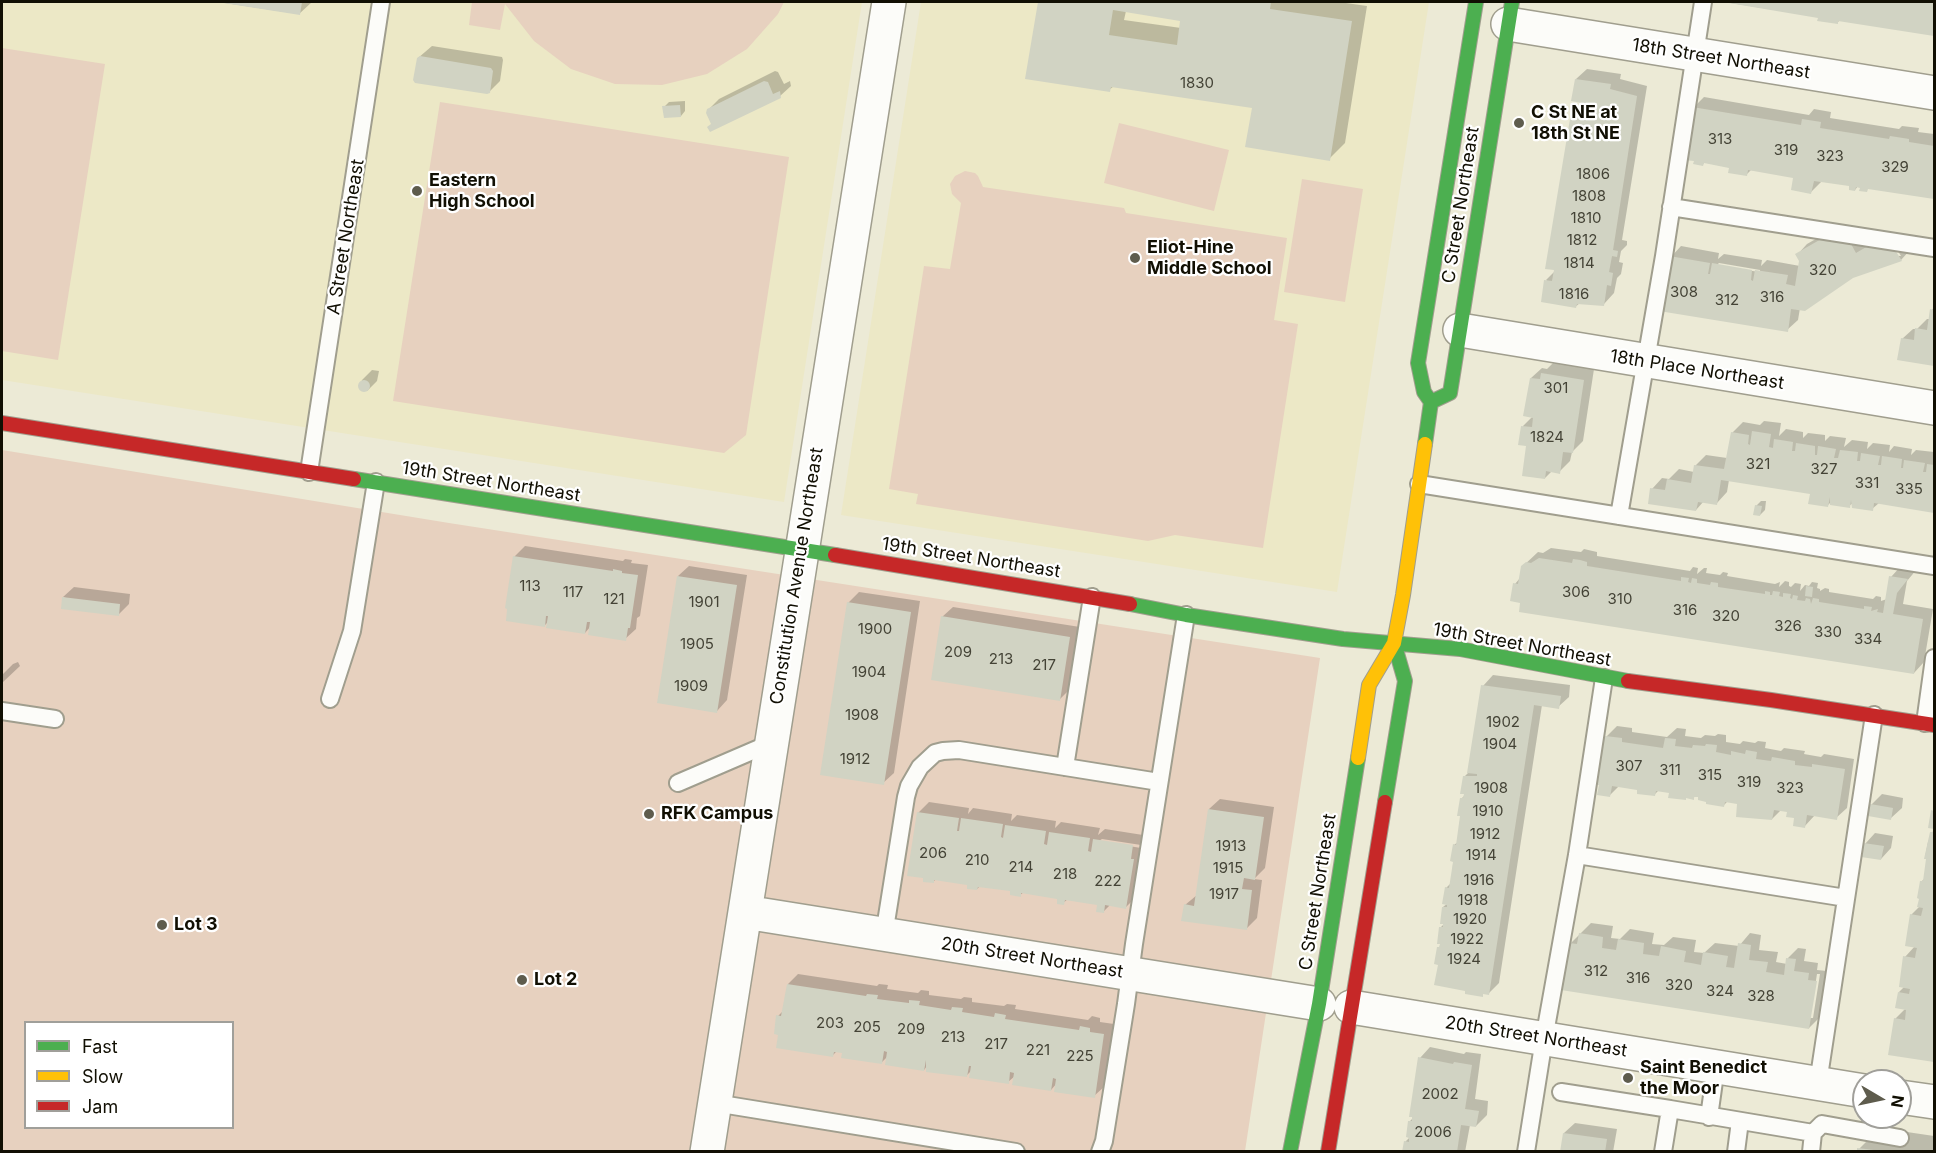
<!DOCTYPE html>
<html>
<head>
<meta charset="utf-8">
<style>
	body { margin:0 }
	#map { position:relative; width:1936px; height:1153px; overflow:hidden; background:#ecead6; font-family:Inter,sans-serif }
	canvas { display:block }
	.frame { position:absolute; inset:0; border:3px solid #110f03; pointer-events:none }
	.legend { position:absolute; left:24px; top:1021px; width:210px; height:108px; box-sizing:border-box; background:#fff; border:2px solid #a09f9a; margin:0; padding:8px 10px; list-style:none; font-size:18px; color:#110f03 }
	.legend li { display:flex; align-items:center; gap:12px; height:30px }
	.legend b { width:30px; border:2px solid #a09f9a }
	.north { position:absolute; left:1852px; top:1069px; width:60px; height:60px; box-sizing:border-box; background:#fff; border:2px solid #a09f9a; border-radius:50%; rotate:99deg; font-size:16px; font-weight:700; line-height:24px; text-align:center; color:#110f03 }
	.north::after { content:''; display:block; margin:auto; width:21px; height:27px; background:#5e5c4d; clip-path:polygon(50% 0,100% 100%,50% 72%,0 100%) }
</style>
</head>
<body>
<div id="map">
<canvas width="1936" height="1153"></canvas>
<div class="frame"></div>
<ul class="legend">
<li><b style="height:8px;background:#4caf50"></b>Fast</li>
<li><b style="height:8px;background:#ffc107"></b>Slow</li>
<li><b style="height:8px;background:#c62828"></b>Jam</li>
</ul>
<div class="north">N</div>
</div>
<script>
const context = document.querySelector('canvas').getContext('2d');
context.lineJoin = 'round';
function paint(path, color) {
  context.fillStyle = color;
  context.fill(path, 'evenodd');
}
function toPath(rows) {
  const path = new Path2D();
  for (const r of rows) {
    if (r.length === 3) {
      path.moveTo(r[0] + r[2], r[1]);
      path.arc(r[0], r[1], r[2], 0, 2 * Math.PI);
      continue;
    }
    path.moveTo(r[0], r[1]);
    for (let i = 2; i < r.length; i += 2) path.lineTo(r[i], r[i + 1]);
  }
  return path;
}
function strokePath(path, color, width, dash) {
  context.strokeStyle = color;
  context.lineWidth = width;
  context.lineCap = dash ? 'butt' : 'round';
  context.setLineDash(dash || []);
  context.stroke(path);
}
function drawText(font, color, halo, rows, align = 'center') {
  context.font = font + ' Inter,sans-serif';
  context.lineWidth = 4.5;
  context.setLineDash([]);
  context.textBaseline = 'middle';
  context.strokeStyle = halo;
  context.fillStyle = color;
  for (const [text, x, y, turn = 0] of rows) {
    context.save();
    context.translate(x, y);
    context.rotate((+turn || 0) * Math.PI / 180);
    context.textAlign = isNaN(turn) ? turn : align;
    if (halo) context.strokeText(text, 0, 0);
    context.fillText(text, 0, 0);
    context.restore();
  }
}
const built = toPath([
	[2,2,862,2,784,502,2,380],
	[921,2,1429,2,1337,592,841,515]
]);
const green = toPath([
	[472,2,784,2,778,14,747,49,707,74,662,85,615,84,571,69,534,41,505,4,500,30,469,25],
	[2,48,105,64,58,360,2,351],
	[440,102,789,157,746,435,724,453,393,401],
	[1119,123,1229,150,1214,211,1104,183],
	[965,171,975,173,978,176,983,187,1124,208,1126,213,1287,238,1274,320,1298,324,1263,548,1175,535,1148,541,916,504,918,494,889,489,924,266,950,269,961,203,952,194,950,184,955,176],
	[1302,179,1363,189,1345,302,1284,292],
	[2,450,449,523,1320,658,1245,1151,2,1151],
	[26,1022,232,1022,232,1128,26,1128]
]);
const shadow = toPath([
	[218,2,312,2,299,14],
	[1039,2,1339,2,1367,6,1345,143,1329,159,1254,107,1114,86,1109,90,1027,78],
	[1126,11,1182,19,1181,28,1124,20],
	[1724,2,1934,2,1934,35,1840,20,1837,23,1820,17],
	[432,46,502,57,503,60,500,81,489,92,418,58],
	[1587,69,1621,74,1620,79,1647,86,1622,240,1627,241,1627,245,1621,251,1619,262,1623,263,1621,274,1617,278,1614,293,1604,304,1580,303,1575,307,1546,280,1557,269,1572,114,1584,102,1576,79],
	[775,71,778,72,784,84,790,81,791,86,780,96,712,124,708,110,719,99],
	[1704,97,1809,115,1814,109,1831,112,1830,118,1899,129,1902,126,1919,128,1918,132,1934,134,1934,198,1858,186,1855,190,1851,185,1822,181,1811,192,1795,176,1751,170,1746,175,1731,166,1705,162,1703,164,1693,108],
	[685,101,685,111,681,116,664,107,669,102],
	[1835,228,1862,234,1867,243,1880,236,1906,240,1911,249,1901,260,1852,277,1804,309,1800,308,1798,320,1787,330,1661,310,1671,257,1681,246,1719,253,1718,259,1724,254,1762,260,1761,266,1767,260,1800,266,1800,261,1797,255,1807,244],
	[1893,243,1901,256,1897,256,1890,245],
	[1719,263,1760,270,1760,272,1716,266],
	[1934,307,1934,364,1899,359,1902,339,1913,329,1917,329,1927,319,1930,319,1932,310],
	[1553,363,1594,369,1583,441,1572,452,1570,461,1559,472,1552,471,1545,478,1527,445,1523,426,1533,416,1531,378,1542,368,1547,369],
	[372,370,379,371,377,381,367,391,360,389,362,380],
	[1764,421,1781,423,1779,436,1786,429,1803,432,1803,438,1808,433,1825,435,1825,441,1830,436,1846,438,1844,447,1852,440,1868,442,1867,449,1873,443,1890,445,1889,452,1894,446,1912,449,1911,455,1916,450,1934,452,1934,511,1879,503,1872,509,1853,503,1849,506,1830,503,1828,505,1812,492,1729,480,1727,492,1717,503,1704,501,1696,510,1652,489,1662,478,1669,479,1679,469,1694,472,1695,466,1706,455,1727,458,1732,433,1743,422,1760,425],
	[1761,501,1766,501,1765,510,1760,515,1756,506],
	[525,546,623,561,625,559,632,560,631,563,648,565,640,616,637,618,636,629,625,639,590,627,585,633,549,621,544,626,514,557],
	[1551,548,1581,552,1584,549,1597,552,1597,556,1690,571,1693,567,1698,568,1697,574,1704,568,1707,568,1706,573,1720,575,1723,572,1728,573,1727,576,1775,584,1780,582,1779,587,1785,581,1789,582,1789,586,1791,587,1795,583,1801,584,1800,591,1805,585,1809,586,1812,582,1818,583,1817,588,1820,589,1820,591,1825,588,1829,589,1829,592,1873,599,1876,596,1881,597,1881,601,1887,599,1891,577,1901,566,1917,569,1907,581,1903,604,1933,609,1924,662,1914,673,1522,602,1515,584,1520,578,1522,567,1538,552,1543,553],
	[689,566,747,575,727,700,717,711,678,576],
	[74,587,130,594,129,604,118,615,63,597],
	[859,592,920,601,894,773,883,783,848,603],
	[953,607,1080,627,1070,689,1060,699,942,617],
	[18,662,20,666,2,683,2,675,13,664],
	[1493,675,1570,685,1569,697,1558,707,1542,705,1499,983,1489,993,1484,993,1482,995,1443,943,1441,927,1445,923,1443,907,1448,903,1446,888,1452,882,1454,845,1458,842,1462,798,1465,795,1465,776,1469,772,1483,686],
	[1617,726,1632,728,1632,732,1667,737,1677,728,1686,729,1685,736,1701,738,1705,735,1715,736,1718,734,1726,735,1726,742,1740,744,1743,741,1755,743,1758,741,1766,742,1765,748,1781,751,1784,748,1805,751,1804,754,1821,757,1824,754,1854,759,1847,808,1836,818,1815,815,1804,827,1788,811,1781,810,1772,819,1739,802,1728,801,1724,805,1699,796,1696,796,1693,798,1659,790,1654,795,1639,789,1619,786,1610,795,1603,740],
	[1882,794,1903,798,1902,808,1891,818,1871,805],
	[1220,799,1274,807,1265,868,1254,879,1262,880,1257,918,1246,929,1185,905,1197,895,1209,809],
	[929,802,969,808,968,814,973,808,1012,814,1011,821,1017,815,1056,821,1055,828,1061,822,1100,828,1098,835,1105,829,1143,835,1136,897,1126,907,1110,905,1104,911,1099,904,1068,899,1063,903,1059,898,1024,892,1020,895,1012,890,980,886,977,889,969,884,936,879,933,882,918,813],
	[1102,839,1141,845,1141,848,1099,841],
	[1934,829,1934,1061,1890,1054,1895,1019,1906,1008,1899,992,1905,986,1905,957,1915,946,1911,915,1919,907,1921,882,1925,878,1928,858,1925,857,1928,842],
	[1875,833,1893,836,1891,848,1881,859,1865,844],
	[1591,923,1613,926,1611,938,1620,939,1630,929,1654,933,1652,944,1664,945,1673,937,1696,940,1694,952,1704,953,1715,943,1739,946,1750,933,1761,935,1759,950,1778,952,1776,962,1787,964,1788,958,1798,948,1806,949,1804,961,1818,963,1817,970,1827,971,1820,1017,1809,1028,1570,944],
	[1817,974,1820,974,1813,1018,1810,1018],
	[798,974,877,986,879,984,888,985,887,989,918,993,921,990,929,991,929,995,961,999,964,997,972,998,972,1002,1004,1006,1007,1004,1016,1005,1015,1009,1088,1020,1092,1016,1100,1018,1100,1022,1114,1024,1105,1086,1094,1096,1057,1083,1051,1090,1015,1076,1008,1082,972,1070,966,1076,927,1066,924,1070,888,1056,882,1062,837,1051,833,1055,780,1033,778,1016,784,1010,788,984],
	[1430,1047,1464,1054,1466,1052,1481,1054,1475,1099,1488,1101,1487,1115,1476,1126,1470,1125,1465,1152,1403,1152,1405,1142,1410,1137,1410,1121,1415,1116,1420,1058],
	[1575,1123,1617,1129,1613,1152,1561,1152,1564,1133],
	[1880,1128,1934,1136,1934,1152,1858,1152,1859,1149]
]);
const building = toPath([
	[217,2,302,2,300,15],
	[1038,2,1271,2,1270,9,1352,21,1330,161,1245,147,1252,108,1111,87,1110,92,1025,79],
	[1113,10,1180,21,1177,45,1109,35],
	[1723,2,1934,2,1934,36,1838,21,1838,24,1817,21,1818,18],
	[420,56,491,68,493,71,490,93,487,94,415,83,413,80,417,58],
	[1575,79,1611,84,1610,89,1637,96,1613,250,1618,251,1617,257,1612,256,1609,272,1613,273,1611,286,1607,285,1604,306,1577,304,1576,308,1541,302,1544,280,1552,281,1554,270,1545,269,1571,113,1581,115,1582,103,1571,101],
	[764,81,768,82,773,94,780,91,781,98,710,132,707,127,711,124,706,113,707,109],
	[680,105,681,117,664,118,662,106],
	[1692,107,1801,125,1802,119,1821,122,1820,128,1889,139,1890,136,1909,139,1909,142,1934,146,1934,199,1868,189,1867,192,1859,191,1860,188,1856,187,1855,191,1849,190,1849,186,1814,181,1811,194,1791,190,1793,178,1748,170,1747,176,1728,173,1729,168,1704,163,1703,166,1693,164,1694,161,1684,160],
	[1823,238,1851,244,1856,253,1868,246,1895,250,1902,261,1853,278,1805,311,1791,309,1788,332,1659,311,1669,256,1710,263,1708,274,1710,274,1712,263,1752,270,1751,280,1753,281,1755,270,1788,275,1786,284,1795,286,1799,261,1795,254],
	[1930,309,1934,310,1934,366,1897,360,1901,338,1914,340,1915,328,1927,330],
	[1541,373,1584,380,1573,453,1563,452,1560,474,1546,471,1545,479,1522,476,1526,446,1518,445,1521,426,1532,427,1533,418,1523,416,1530,378,1540,379],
	[364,386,6],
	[1752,431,1771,434,1769,447,1773,448,1774,439,1793,442,1792,451,1795,451,1796,443,1815,446,1815,455,1817,455,1818,446,1836,449,1834,458,1838,458,1840,450,1858,452,1857,461,1860,461,1861,453,1880,456,1878,465,1881,465,1882,456,1902,459,1901,468,1903,468,1904,460,1925,463,1923,472,1926,472,1927,464,1934,465,1934,513,1874,503,1873,511,1852,508,1851,500,1850,508,1830,505,1830,497,1828,507,1808,504,1810,494,1721,480,1717,505,1698,502,1696,511,1648,504,1650,488,1665,490,1667,479,1691,483,1694,465,1724,469,1731,432,1749,435,1748,444,1750,445],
	[1755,505,1762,506,1760,516,1753,515],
	[513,556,613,571,613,569,622,571,622,573,638,575,630,628,628,628,626,641,588,635,590,622,587,622,585,634,546,628,548,616,546,616,545,627,506,621,507,609,505,608],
	[1539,558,1572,563,1573,559,1580,560,1587,562,1587,566,1681,581,1681,577,1689,578,1688,582,1691,583,1692,578,1697,579,1697,583,1710,585,1711,582,1718,583,1718,587,1765,594,1765,591,1770,592,1770,595,1772,595,1773,591,1780,592,1779,596,1783,597,1783,593,1791,594,1790,598,1792,599,1793,595,1798,596,1797,600,1805,601,1806,598,1810,599,1811,604,1813,598,1819,599,1819,602,1864,609,1864,606,1872,607,1871,611,1878,609,1877,612,1883,613,1889,576,1908,579,1897,593,1893,614,1923,619,1914,674,1519,612,1520,603,1510,601,1513,583,1518,584,1521,566,1526,562,1531,563],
	[677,576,737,585,717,713,657,703],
	[1806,586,1813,587,1812,597,1805,596],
	[62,597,120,604,119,616,61,609],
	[847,602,911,612,884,785,820,775],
	[941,616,1070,637,1060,701,931,680],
	[1481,685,1561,696,1559,709,1534,705,1489,995,1483,994,1483,997,1465,994,1465,991,1434,985,1438,965,1434,964,1437,947,1439,947,1440,944,1437,944,1439,927,1443,927,1443,924,1440,924,1442,907,1447,907,1447,905,1442,904,1445,887,1449,888,1453,862,1450,861,1453,844,1456,845,1460,816,1457,816,1460,798,1463,798,1464,794,1460,794,1463,776,1477,776,1477,774,1467,773],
	[1605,736,1622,738,1622,742,1663,748,1665,738,1676,739,1675,746,1692,748,1693,745,1705,746,1706,744,1717,745,1716,752,1731,755,1731,751,1745,754,1746,750,1757,752,1756,759,1771,761,1772,757,1795,761,1795,765,1812,767,1812,764,1845,769,1837,820,1807,815,1805,828,1793,826,1794,818,1786,817,1787,812,1774,810,1772,820,1736,817,1737,804,1725,802,1724,807,1706,804,1706,802,1698,800,1698,797,1694,797,1694,800,1686,798,1686,800,1668,798,1669,793,1656,791,1655,796,1637,794,1637,790,1612,786,1610,797,1597,795,1599,785,1595,785,1602,739,1604,740],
	[1870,804,1893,808,1891,820,1868,816],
	[1208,809,1264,817,1255,880,1244,878,1242,889,1252,890,1247,930,1181,921,1184,904,1194,906],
	[1931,810,1934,811,1934,829,1928,828],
	[917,812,959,818,957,831,959,831,961,818,1003,824,1001,837,1003,838,1005,825,1046,831,1044,844,1047,845,1049,832,1090,838,1088,851,1091,852,1093,839,1133,845,1131,859,1134,859,1126,909,1105,905,1104,913,1096,912,1097,905,1065,900,1064,905,1057,904,1057,899,1021,893,1021,897,1010,895,1010,891,978,887,977,890,967,889,967,885,934,880,934,883,923,882,923,878,907,876],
	[1930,832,1934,832,1934,1062,1888,1055,1894,1018,1905,1020,1906,1010,1895,1008,1898,992,1909,994,1910,989,1899,987,1903,956,1915,958,1916,952,1917,948,1905,946,1910,914,1921,916,1923,908,1917,907,1919,899,1917,898,1920,881,1923,881,1926,859,1924,859],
	[1863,843,1884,846,1881,860,1861,857],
	[1579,933,1603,937,1602,948,1616,950,1618,939,1644,943,1643,954,1659,956,1661,946,1686,951,1684,962,1691,963,1701,965,1703,952,1728,956,1726,967,1734,968,1738,943,1751,945,1749,960,1768,962,1766,972,1784,975,1786,958,1796,959,1794,971,1809,973,1808,980,1817,981,1809,1029,1561,990,1569,943,1577,944],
	[787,984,866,996,867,994,878,995,877,999,909,1003,909,1000,920,1001,919,1005,951,1010,952,1007,963,1008,962,1012,994,1017,995,1013,1006,1015,1005,1019,1079,1030,1080,1026,1090,1028,1090,1032,1104,1034,1095,1098,1054,1092,1056,1079,1053,1078,1051,1091,1012,1085,1014,1073,1010,1072,1009,1084,969,1078,971,1066,969,1066,967,1077,926,1072,926,1060,924,1071,885,1065,887,1052,884,1051,882,1064,841,1058,842,1053,834,1052,833,1057,776,1048,778,1035,774,1034,776,1015,781,1016],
	[1418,1057,1453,1064,1454,1062,1472,1065,1465,1109,1479,1111,1476,1127,1461,1125,1457,1152,1402,1152,1404,1141,1409,1142,1409,1138,1406,1137,1408,1121,1412,1121,1412,1117,1409,1117],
	[1563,1133,1607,1139,1605,1152,1560,1152],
	[1857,1148,1873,1150,1873,1152,1857,1152]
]);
const lane = toPath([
	[1671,207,1934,248],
	[309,472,381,2],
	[1419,484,1934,566],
	[1619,516,1664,256,1703,2],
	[330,699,352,631,376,482],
	[2,711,55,719],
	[1925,723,1934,658],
	[1065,767,1092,597],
	[678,783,771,743],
	[1577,855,1846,898],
	[884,935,906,797,909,786,920,767,935,753,943,751,959,750,1159,782],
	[1818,1083,1874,715],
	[1561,1092,1670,1109],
	[715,1103,1016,1152],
	[1709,1117,1716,1067],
	[1813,1133,1822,1124,1900,1138],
	[1100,1152,1104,1141,1126,1004,1134,944,1186,615],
	[1526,1152,1544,1039,1577,855,1604,678],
	[1663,1152,1670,1109,1813,1133,1811,1152],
	[1736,1152,1740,1121]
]);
const street = toPath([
	[1508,24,1934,93],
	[1460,330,1934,408],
	[745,912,1319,1004],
	[1351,1007,1864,1091],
	[1900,1097,1934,1102],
	[707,1152,889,2]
]);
const fast = toPath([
	[1431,402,1450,393,1512,2],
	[1425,444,1431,402,1424,392,1418,363,1476,2],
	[354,479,835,555],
	[1130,604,1186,615,1343,639,1460,649,1628,681],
	[1385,802,1405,681,1394,643],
	[1290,1152,1319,1004,1358,758]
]);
const slow = toPath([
	[1358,758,1369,685,1394,643,1403,595,1425,444]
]);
const jam = toPath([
	[2,423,354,479],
	[835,555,1130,604],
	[1628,681,1771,700,1934,725],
	[1328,1152,1385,802]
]);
const markers = [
	[1519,123,6,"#5e5c4d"],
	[417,191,6,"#5e5c4d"],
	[1135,258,6,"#5e5c4d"],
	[649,814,6,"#5e5c4d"],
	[162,925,6,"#5e5c4d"],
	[522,980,6,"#5e5c4d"],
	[1628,1078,6,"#5e5c4d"]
];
const numberNames = [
	["1830",1197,83],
	["313",1720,139],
	["319",1786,150],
	["323",1830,156],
	["329",1895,167],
	["1806",1593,174],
	["1808",1589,196],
	["1810",1586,218],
	["1812",1582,240],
	["1814",1579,263],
	["320",1823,270],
	["308",1684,292],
	["1816",1574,294],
	["316",1772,297],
	["312",1727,300],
	["301",1556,388],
	["1824",1547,437],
	["321",1758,464],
	["327",1824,469],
	["331",1867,483],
	["335",1909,489],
	["113",530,586],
	["117",573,592],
	["306",1576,592],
	["121",614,599],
	["310",1620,599],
	["1901",704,602],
	["316",1685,610],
	["320",1726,616],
	["326",1788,626],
	["1900",875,629],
	["330",1828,632],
	["334",1868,639],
	["1905",697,644],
	["209",958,652],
	["213",1001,659],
	["217",1044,665],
	["1904",869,672],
	["1909",691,686],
	["1908",862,715],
	["1902",1503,722],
	["1904",1500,744],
	["1912",855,759],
	["307",1629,766],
	["311",1670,770],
	["315",1710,775],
	["319",1749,782],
	["1908",1491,788],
	["323",1790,788],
	["1910",1488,811],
	["1912",1485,834],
	["1913",1231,846],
	["206",933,853],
	["1914",1481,855],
	["210",977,860],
	["214",1021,867],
	["1915",1228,868],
	["218",1065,874],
	["1916",1479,880],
	["222",1108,881],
	["1917",1224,894],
	["1918",1473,900],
	["1920",1470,919],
	["1922",1467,939],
	["1924",1464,959],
	["312",1596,971],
	["316",1638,978],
	["320",1679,985],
	["324",1720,991],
	["328",1761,996],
	["203",830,1023],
	["205",867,1027],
	["209",911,1029],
	["213",953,1037],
	["217",996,1044],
	["221",1038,1050],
	["225",1080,1056],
	["2002",1440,1094],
	["2006",1433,1132]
];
const streetNames = [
	["18th Street Northeast",1721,59,9],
	["C Street Northeast",1461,205,-81],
	["A Street Northeast",346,237,-81],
	["18th Place Northeast",1697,370,9],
	["19th Street Northeast",491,482,9],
	["19th Street Northeast",971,558,9],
	["Constitution Avenue Northeast",797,576,-81],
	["19th Street Northeast",1522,645,10],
	["C Street Northeast",1318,892,-81],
	["20th Street Northeast",1032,958,9],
	["20th Street Northeast",1536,1037,9]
];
const poiNames = [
	["C St NE at",1531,113],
	["18th St NE",1531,134],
	["Eastern",429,181],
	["High School",429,202],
	["Eliot-Hine",1147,248],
	["Middle School",1147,269],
	["RFK Campus",661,814],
	["Lot 3",174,925],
	["Lot 2",534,980],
	["Saint Benedict",1640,1068],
	["the Moor",1640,1089]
];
paint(built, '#ece8c6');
paint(green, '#e7d1bf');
paint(shadow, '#0003');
paint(building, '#d1d3c3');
strokePath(lane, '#a09e8e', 20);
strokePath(street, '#a09e8e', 36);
strokePath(fast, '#a09e8e', 16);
strokePath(slow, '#a09e8e', 16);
strokePath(jam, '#a09e8e', 16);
strokePath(lane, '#fcfcf9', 16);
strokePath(street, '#fcfcf9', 33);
strokePath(fast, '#4caf50', 14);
strokePath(slow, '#ffc107', 14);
strokePath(jam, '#c62828', 14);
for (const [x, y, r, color] of markers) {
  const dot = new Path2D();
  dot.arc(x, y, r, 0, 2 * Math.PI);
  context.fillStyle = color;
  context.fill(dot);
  strokePath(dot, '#fff', 2);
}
drawText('15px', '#444336', null, numberNames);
drawText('18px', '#110f03', '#fff', streetNames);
drawText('bold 18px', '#110f03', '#fff', poiNames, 'left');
</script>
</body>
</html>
